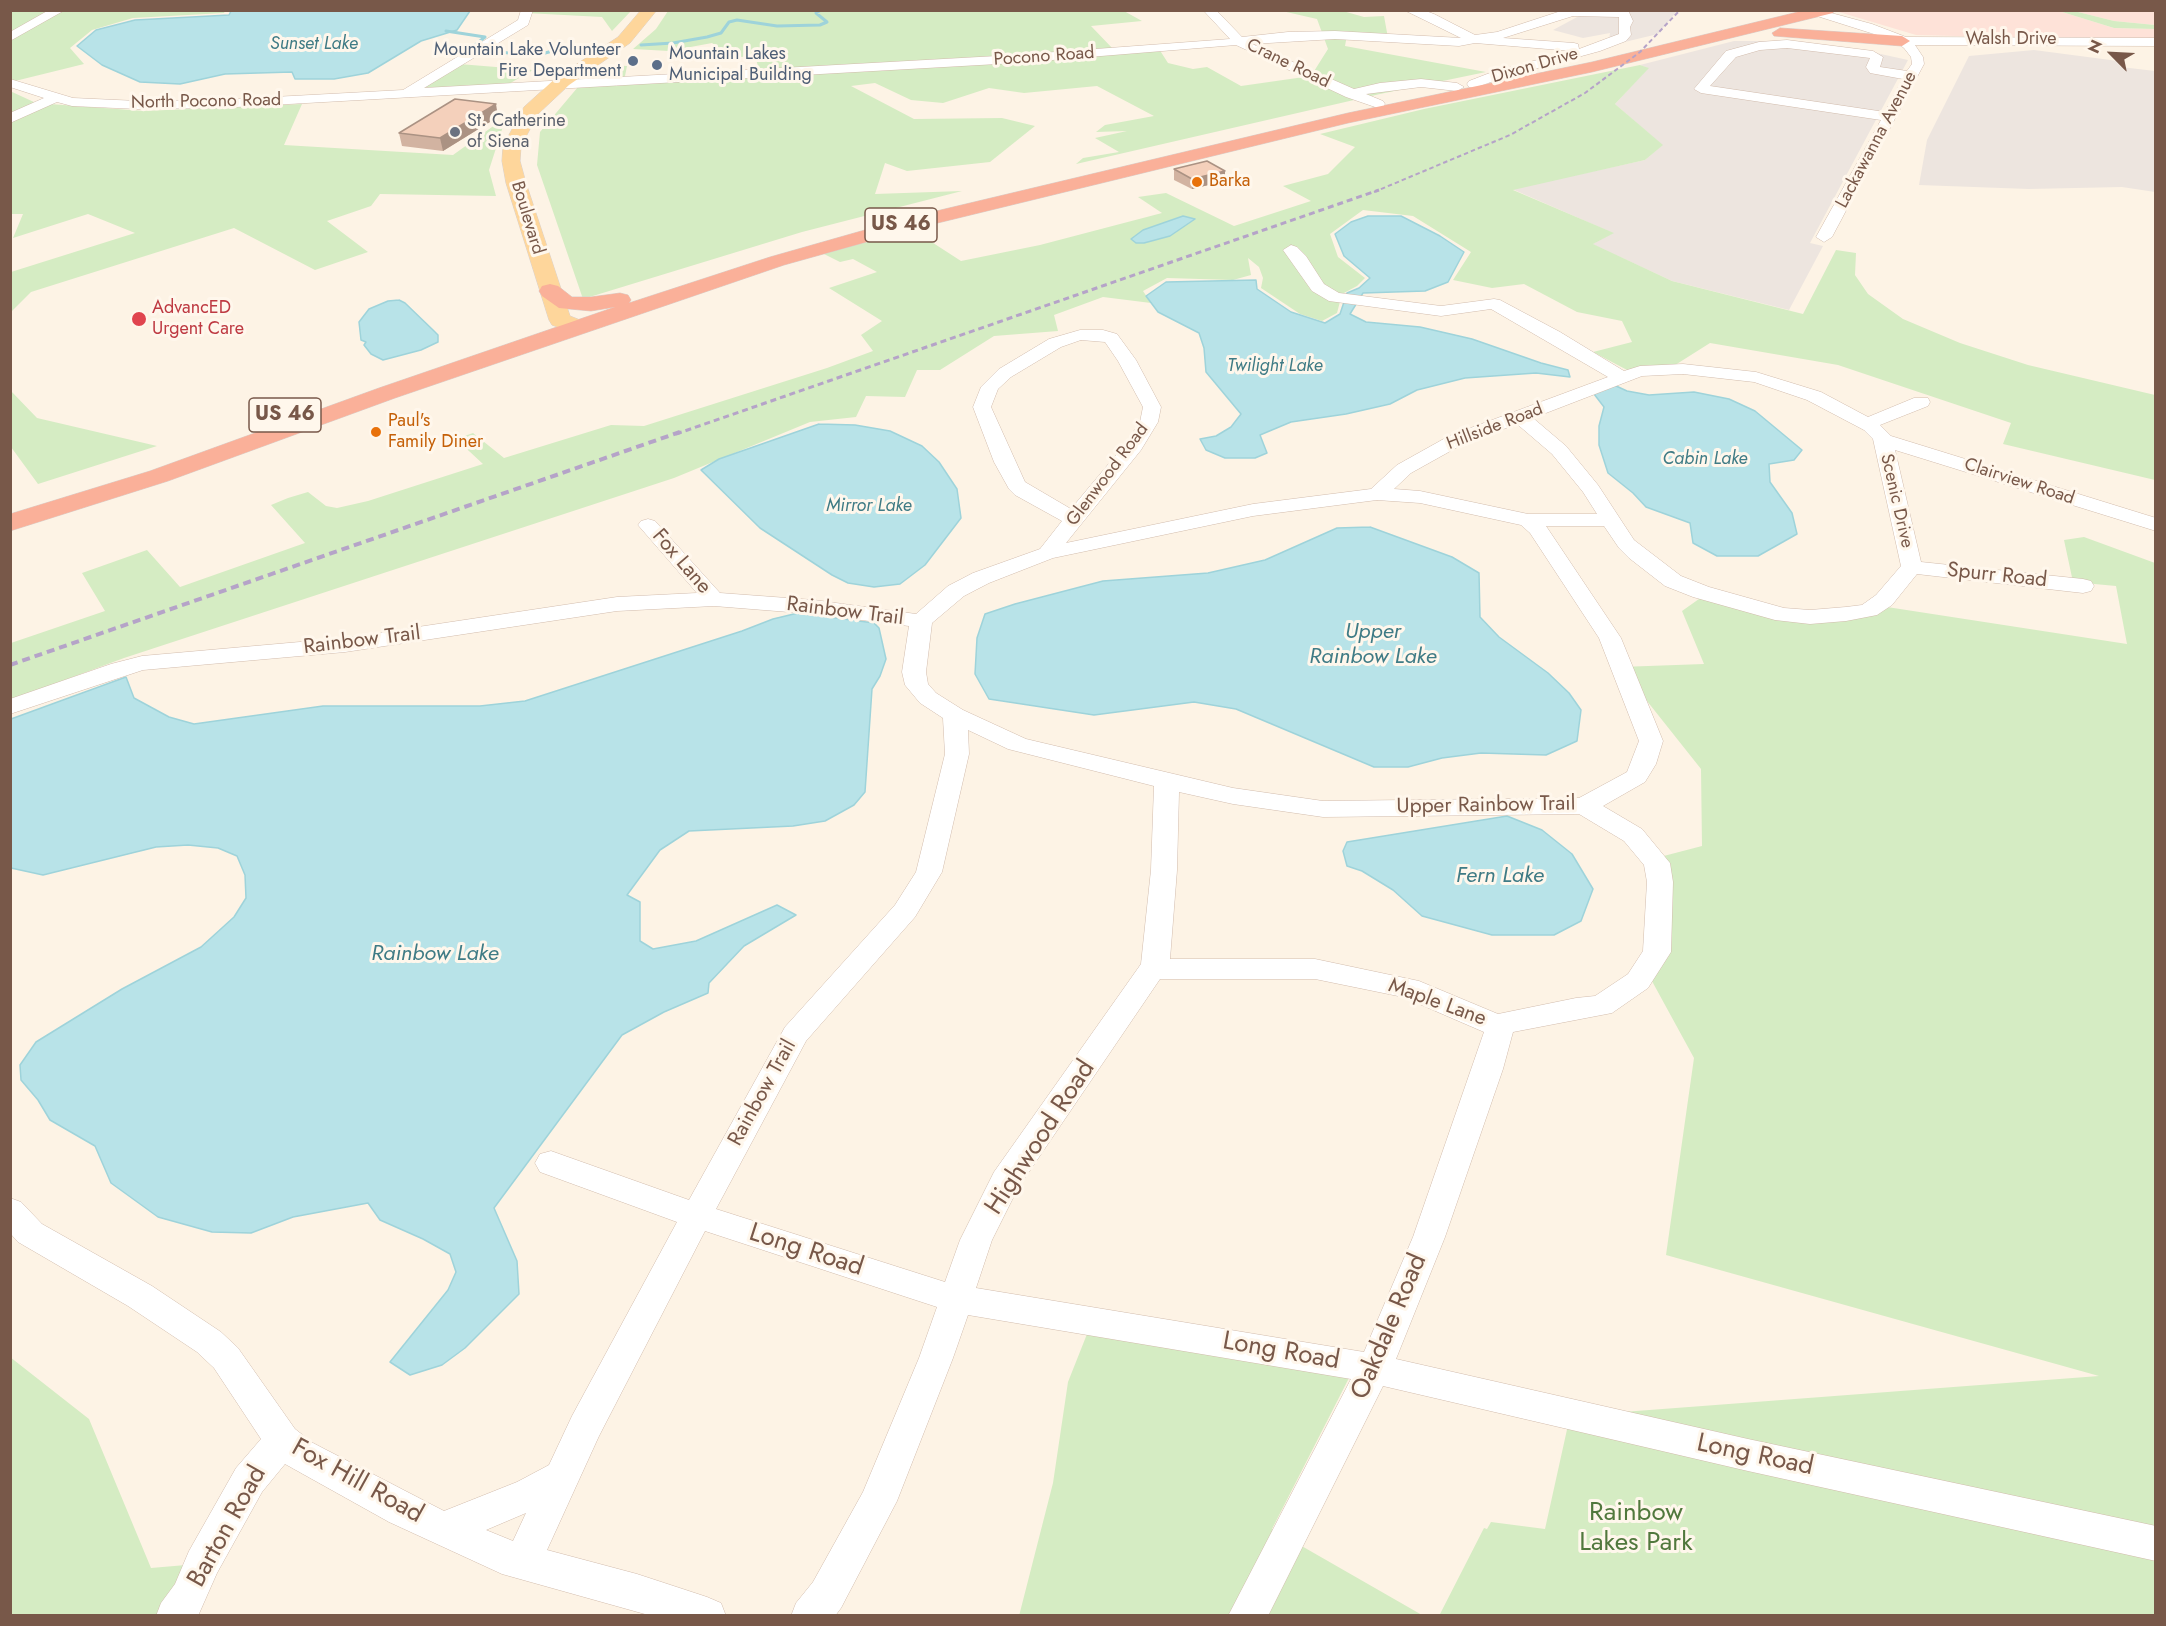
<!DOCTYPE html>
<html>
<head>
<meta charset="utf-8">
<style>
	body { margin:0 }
	#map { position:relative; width:2166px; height:1626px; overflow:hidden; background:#fdf3e5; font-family:Jost,sans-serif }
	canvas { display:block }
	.frame { position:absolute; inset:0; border:12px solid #785849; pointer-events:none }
	.north { position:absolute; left:2082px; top:24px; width:60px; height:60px; -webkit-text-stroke:4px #fff7ec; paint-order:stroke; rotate:294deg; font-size:16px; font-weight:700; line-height:24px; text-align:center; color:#785849 }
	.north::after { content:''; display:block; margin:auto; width:21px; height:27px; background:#785849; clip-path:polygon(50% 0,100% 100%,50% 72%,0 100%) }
</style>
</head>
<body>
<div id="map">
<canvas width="2166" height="1626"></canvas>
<div class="frame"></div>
<div class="north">N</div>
</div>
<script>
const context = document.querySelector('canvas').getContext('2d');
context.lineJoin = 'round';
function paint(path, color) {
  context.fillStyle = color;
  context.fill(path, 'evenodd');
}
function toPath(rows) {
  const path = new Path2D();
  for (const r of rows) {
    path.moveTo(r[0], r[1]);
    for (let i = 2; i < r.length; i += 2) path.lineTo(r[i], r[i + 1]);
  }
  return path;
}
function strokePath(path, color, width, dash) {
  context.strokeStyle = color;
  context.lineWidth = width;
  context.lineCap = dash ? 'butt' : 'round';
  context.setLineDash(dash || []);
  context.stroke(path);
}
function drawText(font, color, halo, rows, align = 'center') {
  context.font = font + ' Jost,sans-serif';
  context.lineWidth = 6;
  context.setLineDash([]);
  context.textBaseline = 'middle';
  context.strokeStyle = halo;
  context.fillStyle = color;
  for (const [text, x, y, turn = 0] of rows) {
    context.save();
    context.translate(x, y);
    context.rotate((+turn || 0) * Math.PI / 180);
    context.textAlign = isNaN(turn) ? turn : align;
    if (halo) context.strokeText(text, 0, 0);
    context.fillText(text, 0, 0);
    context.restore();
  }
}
const commercial = toPath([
	[1843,10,2059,11,2114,28,2155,29,2155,41,1916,35,1839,12],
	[2074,11,2155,11,2155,25,2114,21]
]);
const industrial = toPath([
	[1585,11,1677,11,1658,34,1608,46,1610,33,1583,38,1553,30,1581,15],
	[1734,41,1785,41,1867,51,1908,60,1810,243,1823,246,1789,310,1672,281,1592,244,1613,233,1512,189,1645,160,1662,145,1615,104,1648,68,1640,65],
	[2034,50,2118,61,2121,67,2155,71,2155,192,2122,187,2029,189,1919,185,1927,140,1969,56]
]);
const green = toPath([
	[10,11,225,11,224,13,133,18,92,30,70,48,84,64,11,82],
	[526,11,631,11,612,31,602,17,526,13],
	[668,11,1124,11,1142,21,1091,26,1115,51,1159,49,1168,63,1193,69,1207,67,1241,86,1311,76,1328,49,1317,19,1282,11,1343,11,1364,17,1384,16,1388,38,1347,35,1345,46,1486,72,1380,94,1076,164,1083,158,1119,152,1095,138,1127,131,1096,132,1105,125,1154,116,1097,86,1024,93,989,88,943,103,911,100,875,83,851,86,914,119,1002,118,1035,126,990,162,907,171,885,163,875,194,962,191,802,232,583,299,537,165,540,132,578,87,609,65,627,66,624,81,760,73,755,56,696,60,696,55,721,49,712,43,669,51,633,49,656,29],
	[2059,11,2074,11,2114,21,2155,25,2155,29,2114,28],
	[459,64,533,70,507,85,430,90,423,88],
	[1640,65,1649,68,1615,104,1663,145,1645,160,1513,190,1614,233,1593,244,1672,281,1803,314,1836,250,1856,253,1855,275,1868,294,1903,319,1960,343,2028,365,2155,395,2155,480,2003,444,2011,423,1838,365,1710,343,1672,367,1629,371,1593,352,1632,342,1622,321,1577,312,1524,284,1492,288,1453,280,1471,252,1413,216,1363,210,1330,234,1338,257,1365,278,1357,286,1342,294,1337,313,1322,321,1300,314,1261,288,1263,278,1259,267,1248,258,1251,275,1233,280,1167,278,1143,291,1151,303,1103,297,1054,315,1058,331,994,336,940,370,917,370,905,397,866,396,856,417,810,422,674,478,124,658,11,700,11,643,105,611,82,573,147,550,180,587,305,543,271,505,288,498,308,492,326,506,337,508,368,501,483,464,456,439,473,433,504,458,611,425,644,426,827,368,873,351,861,335,882,321,829,288,877,272,853,259,840,262,822,253,892,233,914,237,925,236,927,239,961,261,1040,245,1162,213,1138,197,1166,193,1234,226,1311,201,1283,186,1328,174,1355,147,1320,134,1424,109],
	[10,91,36,103,144,111,302,104,284,145,453,155,506,117,489,170,496,196,380,194,371,206,327,221,368,252,315,270,234,228,31,292,11,312,11,272,135,233,88,214,13,238,23,214,11,214],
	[11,391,37,418,157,446,38,484,11,447],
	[2084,537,2155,563,2155,1615,1439,1616,1484,1528,1487,1529,1491,1522,1545,1529,1570,1416,2099,1376,1666,1255,1694,1058,1647,972,1656,858,1702,846,1701,769,1620,667,1704,664,1682,611,1706,594,1814,617,1874,605,2127,644,2116,586,2073,582,2064,540],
	[1089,1329,1350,1376,1272,1529,1422,1615,1019,1616,1053,1483,1068,1382],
	[10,1357,89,1419,151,1568,221,1562,156,1615,11,1615]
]);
const water = toPath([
	[231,11,231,10,470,11,457,30,421,41,368,73,334,79,295,79,292,72,225,74,180,84,140,82,102,65,77,46,96,30,135,20,229,15,231,11],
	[1183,216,1195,219,1170,236,1144,243,1136,243,1131,239,1143,230,1183,216],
	[1368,216,1401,216,1440,236,1464,252,1448,282,1425,291,1363,293,1350,314,1366,322,1420,327,1472,339,1541,363,1568,370,1570,377,1536,373,1465,378,1417,390,1390,404,1346,414,1291,422,1260,435,1267,453,1255,458,1225,458,1206,450,1200,439,1216,436,1231,427,1241,414,1206,372,1204,348,1199,333,1158,312,1146,296,1166,282,1256,280,1257,289,1291,312,1325,323,1340,314,1347,293,1359,288,1370,278,1344,256,1335,234,1351,222,1368,216],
	[399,300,405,303,433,330,438,335,438,342,421,350,383,360,371,354,364,345,366,342,361,340,359,322,369,309,388,301,399,300],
	[1614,385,1627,391,1649,395,1694,392,1729,399,1755,411,1802,450,1794,460,1769,464,1770,482,1792,513,1797,534,1758,556,1717,556,1693,543,1690,523,1646,507,1633,493,1608,473,1599,445,1599,426,1604,407,1594,394,1614,385],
	[819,424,855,425,890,431,922,446,939,462,957,489,961,518,925,565,900,584,874,587,848,583,832,575,760,528,701,470,719,459,819,424],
	[1370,527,1452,557,1479,573,1480,617,1499,637,1548,673,1569,693,1581,710,1577,741,1546,755,1481,753,1442,758,1408,767,1374,767,1236,709,1194,702,1094,715,989,699,975,674,977,638,985,614,1015,604,1103,581,1208,573,1265,560,1337,528,1370,527],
	[798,613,874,623,879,628,886,659,880,676,872,689,865,792,854,805,825,821,793,826,689,831,660,850,627,895,640,902,640,941,653,949,696,941,777,905,796,915,744,946,709,983,708,993,664,1012,622,1035,494,1208,517,1261,519,1294,465,1348,442,1365,410,1375,390,1362,448,1290,456,1272,450,1254,423,1239,380,1220,368,1203,293,1217,251,1233,212,1232,158,1217,111,1183,95,1146,50,1120,38,1100,21,1080,20,1065,36,1042,122,989,201,947,234,917,246,898,245,875,237,856,218,848,188,845,156,847,43,875,11,868,11,719,126,677,134,698,169,717,194,724,323,706,480,706,525,701,742,631,773,619,798,613],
	[1507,816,1542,830,1572,854,1593,889,1581,921,1554,935,1492,935,1422,916,1393,890,1362,871,1347,866,1343,851,1347,842,1507,816]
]);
const stream = toPath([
	[446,31,485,37,475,45,478,47],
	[641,45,673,43,707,37,721,33,729,22,737,20,777,26,820,25,827,22,816,13,821,10],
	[484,50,533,56,549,52]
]);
const minor = toPath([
	[49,10,65,10,10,41,10,32,49,10],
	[521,10,533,10,528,25,424,88,1015,55,1230,39,1203,10,1216,10,1242,37,1288,32,1335,31,1461,38,1404,10,1423,10,1434,14,1475,35,1497,32,1564,10,1628,10,1633,21,1630,27,1631,35,1626,41,1600,51,1505,77,1474,88,1469,87,1467,84,1469,81,1495,71,1572,51,1475,43,1459,46,1335,39,1252,44,1354,89,1380,83,1421,79,1457,83,1464,87,1457,91,1421,87,1366,94,1383,101,1385,104,1383,107,1378,108,1346,97,1236,45,1015,63,218,108,138,109,72,106,57,102,10,123,10,113,44,98,10,87,10,79,73,98,138,101,218,100,403,90,518,20,521,10],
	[1573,16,1619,17,1619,34,1579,49,1578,44,1574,43,1503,38,1573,16],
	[1798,10,1820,10,1872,24,1906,37,2156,38,2156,46,1915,45,1923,57,1924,64,1832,237,1824,242,1816,237,1881,120,1701,93,1694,89,1726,51,1759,42,1787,40,1873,51,1883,57,1880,67,1907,71,1912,64,1911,57,1904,48,1893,40,1798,10],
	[1787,48,1870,58,1866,67,1870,73,1903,79,1885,112,1710,86,1736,57,1760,50,1787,48],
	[1291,245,1297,247,1306,256,1324,284,1339,293,1441,306,1494,299,1500,300,1560,332,1624,371,1640,366,1683,364,1756,372,1821,392,1868,417,1914,398,1928,398,1930,402,1928,406,1880,425,1891,436,2156,518,2156,531,1895,450,1921,562,2083,579,2091,581,2094,586,2091,591,2083,593,1917,574,1892,605,1877,615,1846,621,1810,624,1775,620,1693,597,1665,586,1629,558,1619,548,1604,526,1546,526,1621,638,1663,741,1656,764,1645,782,1603,806,1642,829,1670,863,1673,882,1671,952,1648,988,1612,1013,1513,1032,1503,1069,1445,1237,1396,1359,1748,1439,2156,1526,2156,1561,1748,1471,1383,1386,1268,1616,1228,1616,1351,1379,968,1315,953,1358,897,1501,841,1608,835,1616,791,1616,796,1603,813,1582,863,1492,919,1358,937,1307,705,1231,599,1436,547,1550,637,1574,707,1597,721,1603,726,1616,652,1616,502,1574,389,1522,285,1464,262,1492,217,1573,198,1616,156,1616,161,1603,175,1584,189,1551,236,1468,261,1439,214,1368,197,1352,128,1306,18,1242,10,1233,10,1198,21,1202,42,1224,152,1286,221,1332,238,1348,295,1429,313,1443,444,1511,517,1482,549,1465,572,1416,677,1222,540,1172,535,1163,540,1154,551,1151,689,1200,785,1027,895,905,916,872,945,754,943,718,920,703,905,685,902,672,909,626,814,614,714,606,617,611,345,652,143,670,10,714,10,699,111,664,142,656,345,638,617,597,697,593,638,525,641,521,648,519,655,521,720,593,814,600,916,614,948,586,973,573,1040,549,1062,521,1015,495,1009,489,994,462,973,407,981,387,999,369,1049,339,1080,330,1103,330,1117,334,1136,360,1161,407,1158,422,1141,450,1066,543,1253,504,1371,489,1397,465,1449,436,1608,377,1491,309,1441,316,1329,301,1312,291,1283,250,1291,245],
	[1081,340,1105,342,1118,361,1143,407,1140,422,1126,443,1071,509,1025,482,991,407,998,389,1011,377,1061,347,1081,340],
	[1683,374,1754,382,1807,400,1864,430,1873,439,1901,566,1876,595,1862,605,1846,607,1810,610,1784,608,1709,587,1681,576,1634,540,1598,485,1566,446,1533,418,1642,376,1683,374],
	[1517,424,1552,454,1583,492,1597,514,1528,514,1420,491,1394,489,1411,473,1463,444,1517,424],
	[1377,500,1420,503,1521,525,1530,533,1599,638,1639,741,1627,772,1579,798,1323,801,1233,788,1026,739,963,710,936,693,928,684,926,672,932,623,964,596,989,583,1053,558,1253,516,1377,500],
	[968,730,1008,749,1154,786,1151,870,1141,964,994,1172,960,1240,945,1282,716,1209,806,1041,915,917,942,872,969,754,968,730],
	[1179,792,1233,804,1323,817,1579,814,1624,841,1644,865,1647,882,1643,951,1628,974,1595,996,1576,998,1498,1014,1419,981,1315,959,1170,959,1177,870,1179,792],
	[1160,979,1315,979,1403,997,1484,1032,1413,1237,1364,1352,976,1288,992,1240,1018,1188,1160,979],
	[526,1513,513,1541,486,1530,526,1513]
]);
const major = toPath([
	[641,10,657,10,630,43,569,85,538,114,521,146,520,161,526,183,570,316,585,322,588,327,585,332,577,334,552,325,549,320,506,183,502,161,503,146,524,107,557,77,618,37,641,10]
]);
const highway = toPath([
	[1806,10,1834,10,1833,13,1592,72,1348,123,913,229,784,265,395,398,168,481,10,531,10,514,150,471,379,388,615,307,591,311,559,308,542,296,539,291,542,286,550,284,558,286,572,297,591,297,620,293,628,295,631,300,629,303,770,257,907,218,1348,113,1592,62,1806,10],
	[1780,28,1902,36,1910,41,1902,46,1774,36,1772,33,1780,28]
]);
const railFar2 = toPath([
	[1374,192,1510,135,1585,93,1640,52,1680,10]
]);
const railFar1 = toPath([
	[676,434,1379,190]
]);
const rail = toPath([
	[10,665,680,432]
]);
const wall = toPath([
	[498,117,443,151,402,146,399,133],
	[1174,169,1225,171,1225,181,1192,189,1174,180]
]);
const shadedWall = toPath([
	[496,104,498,117,443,151,440,138],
	[1225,171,1225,181,1192,189,1192,179]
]);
const building = toPath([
	[455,99,496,104,440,138,399,133,455,99],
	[1207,161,1225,171,1192,179,1174,169,1207,161]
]);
const markers = [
	[633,61,6,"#5c6f8a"],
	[657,65,6,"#5c6f8a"],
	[455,132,6,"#6b7280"],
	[1197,182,6,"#e8710a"],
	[139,319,8,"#e0444e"],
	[376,432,6,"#e8710a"]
];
const farStreetnames = [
	["Walsh Drive",2011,40],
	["Pocono Road",1044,57,-4],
	["Crane Road",1288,64,26],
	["Dixon Drive",1535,66,-16],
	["North Pocono Road",206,102,-1],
	["Lackawanna Avenue",1877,140,-62],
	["Boulevard",527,218,73],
	["Hillside Road",1495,427,-21],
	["Glenwood Road",1108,475,-53],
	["Clairview Road",2019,482,18],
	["Scenic Drive",1896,501,77]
];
const farWaternames = [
	["Sunset Lake",314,45],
	["Twilight Lake",1275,367],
	["Cabin Lake",1705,460],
	["Mirror Lake",869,507]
];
const farServicenames = [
	["Mountain Lake Volunteer",621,51],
	["Fire Department",621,72],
	["Mountain Lakes",669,55,"left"],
	["Municipal Building",669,76,"left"]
];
const farWorshipnames = [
	["St. Catherine",467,122],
	["of Siena",467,143]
];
const farFoodnames = [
	["Barka",1209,182],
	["Paul's",388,422],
	["Family Diner",388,443]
];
const farHealthnames = [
	["AdvancED",152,309],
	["Urgent Care",152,330]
];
const shields = [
	[901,225,72],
	[285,415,72]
];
const shieldNames = [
	["US 46",901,225],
	["US 46",285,415]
];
const streetNames = [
	["Fox Lane",681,562,49],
	["Spurr Road",1997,576,6],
	["Rainbow Trail",845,612,7],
	["Rainbow Trail",362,641,-7],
	["Upper Rainbow Trail",1486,806,-1],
	["Maple Lane",1437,1003,20],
	["Rainbow Trail",763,1093,-61]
];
const waterNames = [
	["Upper",1373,633],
	["Rainbow Lake",1373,658],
	["Fern Lake",1500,877],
	["Rainbow Lake",435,955]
];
const nearStreetnames = [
	["Highwood Road",1041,1138,-57],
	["Long Road",806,1251,18],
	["Oakdale Road",1390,1327,-67],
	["Long Road",1281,1352,10],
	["Long Road",1755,1456,12],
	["Fox Hill Road",357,1482,29],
	["Barton Road",228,1527,-61]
];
const nearParknames = [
	["Rainbow",1636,1514],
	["Lakes Park",1636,1544]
];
paint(commercial, '#fee2d8');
paint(industrial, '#ede5df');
paint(green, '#d5ecc3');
paint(water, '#b8e3e8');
strokePath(water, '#9ed3da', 1.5);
strokePath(stream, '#9ed3da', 3);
strokePath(minor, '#d2bcad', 1);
strokePath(major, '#d9d0cc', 1);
strokePath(highway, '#d9d0cc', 1);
paint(minor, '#fff');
paint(major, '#fed69b');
paint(highway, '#fab099');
strokePath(railFar2, '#b5a3c8', 2, [4.5, 3]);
strokePath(railFar1, '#b5a3c8', 3, [6, 4]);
strokePath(rail, '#b5a3c8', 4, [8, 5]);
paint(wall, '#d2b3a1');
paint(shadedWall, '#ab9283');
paint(building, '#f4d0bb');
strokePath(building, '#ab9283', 1.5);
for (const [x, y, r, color] of markers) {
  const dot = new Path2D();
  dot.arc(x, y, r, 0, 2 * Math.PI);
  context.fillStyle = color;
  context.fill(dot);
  strokePath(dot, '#fff7ec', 2);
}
drawText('18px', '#785849', '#fff7ec', farStreetnames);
drawText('italic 18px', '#3f7b85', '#fff7ec', farWaternames);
drawText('18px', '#4e5e75', '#fff7ec', farServicenames, 'right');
drawText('18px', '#5b616d', '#fff7ec', farWorshipnames, 'left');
drawText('18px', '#c56008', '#fff7ec', farFoodnames, 'left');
drawText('18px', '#be3a42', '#fff7ec', farHealthnames, 'left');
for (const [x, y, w] of shields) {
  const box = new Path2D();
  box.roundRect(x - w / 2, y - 17, w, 34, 4.5);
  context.fillStyle = '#fff7ec';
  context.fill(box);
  strokePath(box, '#785849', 1.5);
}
drawText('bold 20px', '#785849', null, shieldNames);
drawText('21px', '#785849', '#fff7ec', streetNames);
drawText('italic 22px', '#3f7b85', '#fff7ec', waterNames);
drawText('26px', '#785849', '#fff7ec', nearStreetnames);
drawText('26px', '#51783d', '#fff7ec', nearParknames);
</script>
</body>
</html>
